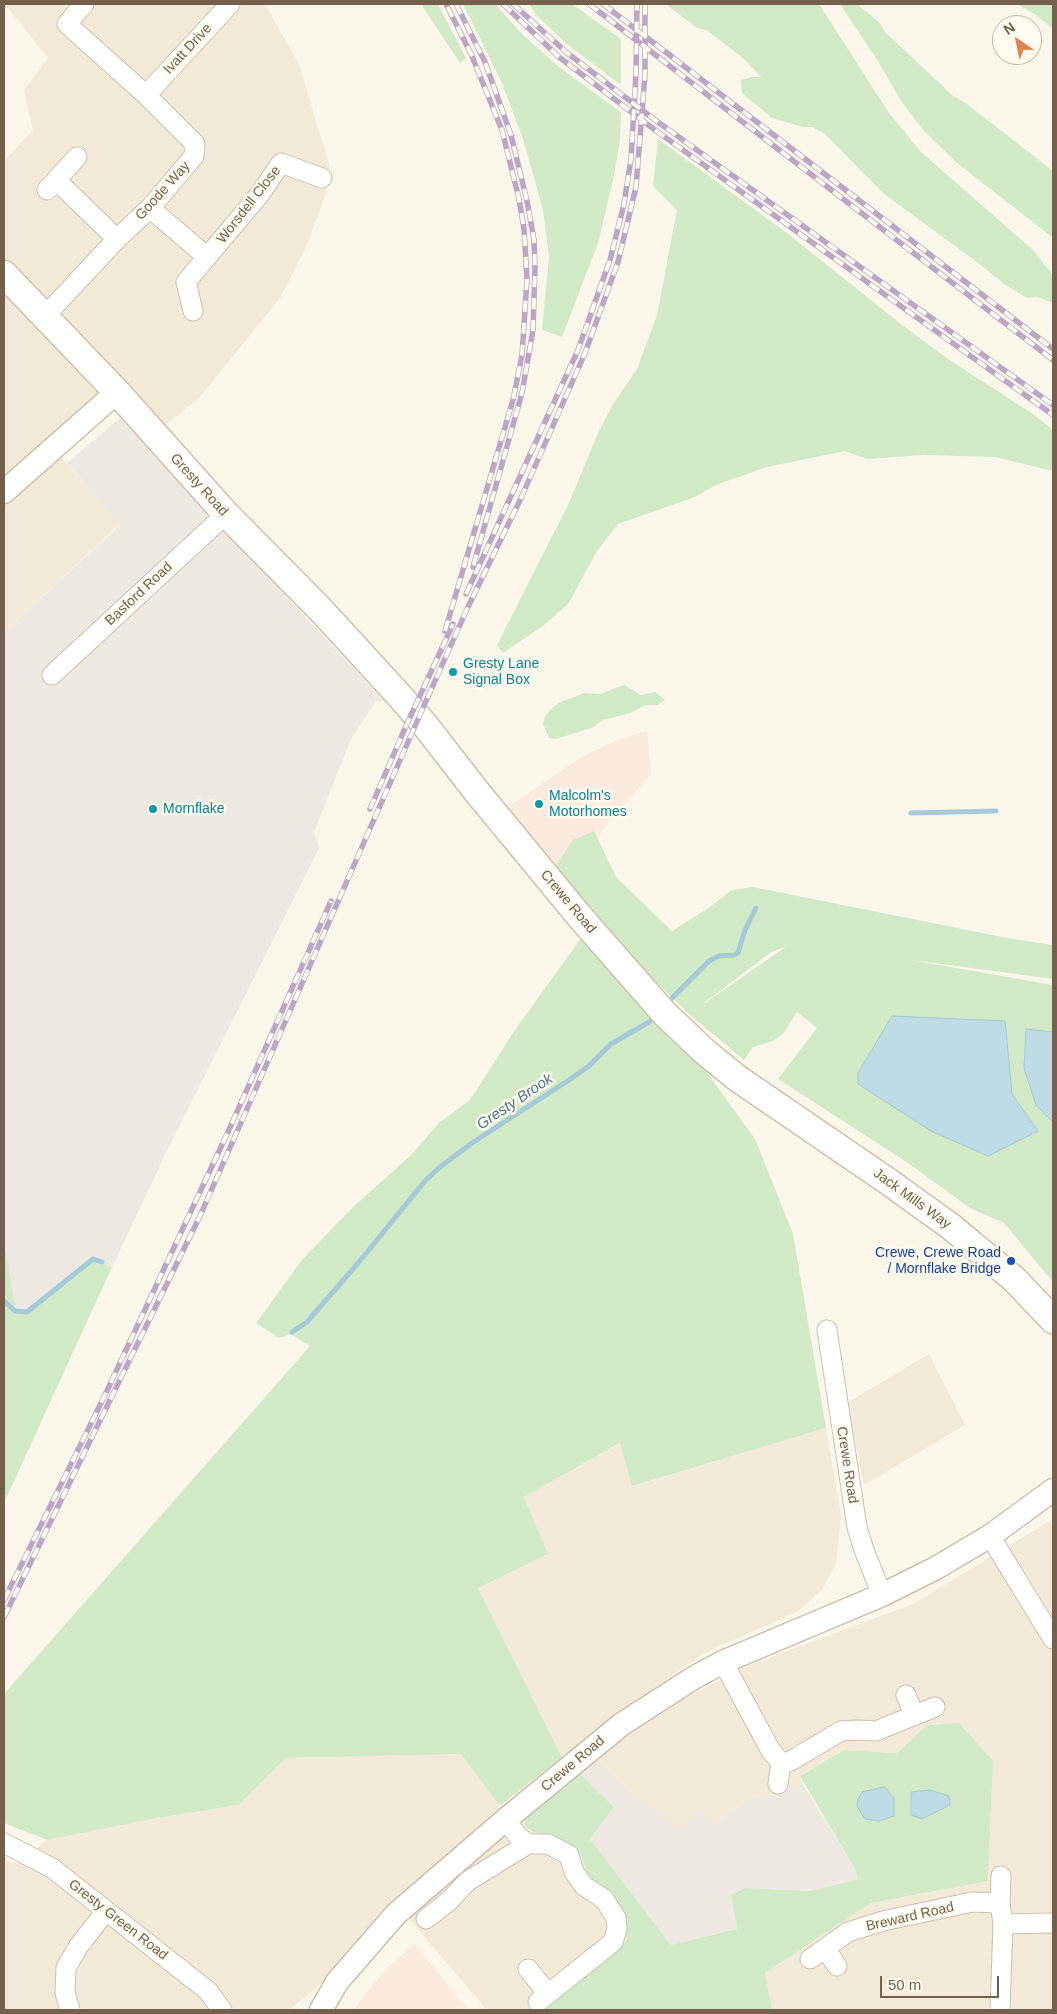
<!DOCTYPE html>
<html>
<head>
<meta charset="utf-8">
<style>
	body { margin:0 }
	#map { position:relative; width:1057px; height:2014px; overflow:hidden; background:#fbf6ea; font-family:Helvetica,sans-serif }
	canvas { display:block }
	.frame { position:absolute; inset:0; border:5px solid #75604e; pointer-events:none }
	.north { position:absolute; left:992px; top:15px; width:50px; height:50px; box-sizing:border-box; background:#fefaf0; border:1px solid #c7bcaf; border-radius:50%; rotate:326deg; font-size:14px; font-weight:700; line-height:20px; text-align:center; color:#75604e }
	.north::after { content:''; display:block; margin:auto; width:18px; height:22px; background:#de8356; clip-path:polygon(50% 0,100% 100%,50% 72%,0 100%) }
	.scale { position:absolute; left:880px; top:1976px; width:119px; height:22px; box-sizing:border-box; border:2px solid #75604e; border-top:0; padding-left:6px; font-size:15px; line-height:18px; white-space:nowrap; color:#75604e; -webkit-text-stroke:4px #fefaf0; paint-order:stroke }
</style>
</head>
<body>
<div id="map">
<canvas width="1057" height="2014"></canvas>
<div class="frame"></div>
<div class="north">N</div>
<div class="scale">50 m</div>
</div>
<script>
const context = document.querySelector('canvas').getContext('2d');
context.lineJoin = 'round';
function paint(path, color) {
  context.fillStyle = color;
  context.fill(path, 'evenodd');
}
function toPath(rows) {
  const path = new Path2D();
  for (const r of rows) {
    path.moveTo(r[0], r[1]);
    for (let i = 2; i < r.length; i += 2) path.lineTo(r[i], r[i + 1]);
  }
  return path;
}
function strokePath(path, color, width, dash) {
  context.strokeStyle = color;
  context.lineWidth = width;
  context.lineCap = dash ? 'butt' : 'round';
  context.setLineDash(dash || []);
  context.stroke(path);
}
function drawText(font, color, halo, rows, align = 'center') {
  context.font = font + ' Helvetica,sans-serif';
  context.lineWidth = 5;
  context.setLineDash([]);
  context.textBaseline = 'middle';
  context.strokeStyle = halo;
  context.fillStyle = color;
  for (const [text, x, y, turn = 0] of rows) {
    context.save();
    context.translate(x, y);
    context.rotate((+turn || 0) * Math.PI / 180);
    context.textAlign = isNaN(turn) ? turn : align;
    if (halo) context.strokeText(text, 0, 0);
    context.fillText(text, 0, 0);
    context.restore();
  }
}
const residential = toPath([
	[5,4,265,4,299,64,329,164,325,197,305,249,280,298,199,398,163,427,122,375,47,441,120,524,4,632,4,161,33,130,24,90,48,58],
	[929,1354,965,1425,864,1485,847,1403],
	[826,1428,841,1515,836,1563,822,1590,797,1612,706,1652,664,1681,562,1757,478,1588,548,1554,524,1497,621,1443,633,1486],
	[1053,1519,1053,2010,772,2010,765,1973,871,1903,988,1881,993,1761,959,1723,927,1725,897,1753,844,1750,800,1776,803,1784,763,1796,751,1797,716,1823,682,1830,627,1789,597,1759,658,1712,750,1665,913,1604],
	[461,1754,500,1806,525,1816,525,1826,533,1832,560,1838,581,1855,588,1876,609,1895,625,1919,627,1939,606,1960,538,2010,487,2010,405,1914,289,2010,4,2010,4,1860,16,1864,47,1840,157,1818,239,1805,286,1758]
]);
const commercial = toPath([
	[647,731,651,774,562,878,507,808,580,758,620,739],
	[415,1944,468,2010,354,2010,360,2001,385,1970]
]);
const industrial = toPath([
	[120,418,384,701,377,701,373,705,351,739,314,832,319,848,165,1155,112,1267,93,1259,27,1312,15,1311,4,1244,4,632,120,525,67,463],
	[597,1759,627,1789,682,1829,698,1811,716,1823,751,1797,763,1796,803,1784,854,1867,858,1879,811,1891,743,1888,731,1895,737,1929,671,1945,590,1839,614,1807,580,1774]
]);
const green = toPath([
	[421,4,438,4,466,58,460,63],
	[463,4,495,4,522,34,559,67,621,112,620,140,614,176,598,243,562,337,542,330,549,257,543,210,523,139,502,83],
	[529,4,572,4,621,39,621,85,568,45,537,16],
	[668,4,819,4,889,113,921,152,1033,250,1053,275,1053,303,1037,297,1027,298,1004,284,973,259,884,194,825,134,812,127,803,127,772,118,742,93,741,80,752,77,761,77,744,59,708,31,696,27,668,6],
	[840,4,857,4,879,22,885,32,952,95,967,104,1053,171,1053,238,957,163,923,130,901,101,878,61],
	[1017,4,1053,4,1053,29,1036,15],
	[658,139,787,233,902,325,951,361,1033,414,1053,430,1053,471,995,457,923,455,867,459,845,451,767,467,716,485,695,497,618,524,597,551,568,604,544,625,503,653,497,645,569,503,598,433,613,404,637,369,657,315,677,210,653,186],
	[624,685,641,695,655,692,665,700,657,705,646,705,630,713,604,720,591,728,556,739,549,738,543,724,545,717,552,708,560,702,585,693,600,694],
	[594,831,616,877,672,931,707,909,732,890,753,887,1007,938,1053,945,1053,979,911,960,1053,985,1053,1282,1004,1223,970,1208,908,1163,778,1079,817,1028,797,1012,783,1034,773,1041,753,1047,744,1060,689,1014,654,980,608,929,560,873,556,865,573,840],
	[787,946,705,1003,704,1003,770,953],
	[582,937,702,1066,755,1139,793,1234,826,1428,632,1486,620,1443,524,1497,548,1554,478,1588,562,1757,500,1806,461,1754,286,1758,239,1805,157,1818,47,1840,4,1823,4,1694,310,1346,291,1334,279,1338,256,1323,302,1260,351,1209,411,1155,439,1123,470,1100,517,1027],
	[4,1244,16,1311,27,1312,93,1259,112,1267,4,1503],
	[959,1723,993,1761,988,1881,871,1903,765,1973,772,2010,538,2010,606,1960,627,1939,624,1919,609,1895,588,1876,581,1855,560,1838,533,1832,525,1826,525,1816,580,1774,614,1807,590,1839,671,1945,737,1929,731,1895,744,1888,811,1891,858,1879,854,1867,800,1776,844,1750,897,1753,927,1725]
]);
const water = toPath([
	[892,1016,1005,1021,1012,1094,1038,1131,988,1156,931,1131,858,1084,858,1073,892,1016],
	[1026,1029,1053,1032,1053,1122,1036,1105,1024,1068,1026,1029],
	[884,1787,894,1798,894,1816,879,1821,865,1819,857,1806,858,1799,862,1792,884,1787],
	[930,1790,949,1796,950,1805,922,1819,911,1815,911,1792,930,1790]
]);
const stream = toPath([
	[911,813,996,811],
	[667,1003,709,961,719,956,734,955,738,953,745,930,756,908],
	[4,1301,15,1311,27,1312,93,1259,102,1262],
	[292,1332,307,1322,359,1262,425,1181,440,1167,472,1143,569,1080,589,1066,611,1044,649,1022,656,1015]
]);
const minor = toPath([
	[146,95,230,4],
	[56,180,117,239],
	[47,190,77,157],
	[150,208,207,257],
	[193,311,186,282,260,194,281,163,322,178],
	[45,316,117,239,150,208,194,156,195,144,146,95,67,24,84,4],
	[52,675,226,514],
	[827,1330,857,1527,864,1550,882,1595],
	[990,1536,1053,1639],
	[723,1662,771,1751,781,1762,788,1762,794,1759,841,1731,857,1730,876,1731,935,1707],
	[906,1695,914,1715],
	[778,1784,781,1762],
	[505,1820,518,1836,528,1844,548,1844,569,1855,574,1872,584,1886,604,1899,616,1918,617,1929,613,1942,538,2002],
	[4,1843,52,1868,208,1991,222,2010],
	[426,1919,449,1901,468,1881,528,1844],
	[1003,1924,1053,1923],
	[825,1948,837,1966],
	[810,1959,848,1932,883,1921,972,1902,1000,1903],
	[528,1969,548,1994],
	[70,2010,65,1993,66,1968,78,1947,106,1911],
	[1000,2010,1003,1924,1000,1903,1001,1876]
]);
const tertiary = toPath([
	[4,492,117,392],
	[321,2010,337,1982,396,1914,505,1820,622,1724,695,1677,723,1662,882,1595,936,1568,990,1536,1053,1490]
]);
const secondary = toPath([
	[4,274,117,392,226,514,320,609,397,693,425,725,477,792,580,917,665,1014,704,1051,737,1078,889,1182,950,1226,1014,1279,1053,1320]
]);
const rail = toPath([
	[456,4,485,62,511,135,527,201,534,240,535,267,533,330,522,393,473,567],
	[503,4,559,57,655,130,1053,415],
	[513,4,566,52,655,120,1053,405],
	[589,4,1053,360],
	[603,4,1053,349],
	[466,594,578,350,610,260,624,204,631,159,636,74,637,4],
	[445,631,513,400,522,355,527,279,524,229,519,199,502,130,471,54,446,4],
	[370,809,406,726,453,624],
	[4,1600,105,1395,228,1132,331,901],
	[4,1617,200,1216,426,701,467,609,521,498,585,353,618,262,636,187,645,75,645,4]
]);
const markers = [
	[453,672,5,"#0f9aa8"],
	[539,804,5,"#0f9aa8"],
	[153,809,5,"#0f9aa8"],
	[1011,1261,5,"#1a4fb4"]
];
const streetNames = [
	["Ivatt Drive",188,49,-47],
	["Goode Way",163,191,-48],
	["Worsdell Close",249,205,-52],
	["Gresty Road",199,485,48],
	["Basford Road",139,594,-43],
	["Crewe Road",568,902,50],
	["Jack Mills Way",912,1199,36],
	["Crewe Road",847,1465,81],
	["Crewe Road",573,1764,-40],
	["Breward Road",910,1917,-13],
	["Gresty Green Road",118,1920,38]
];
const cultureNames = [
	["Gresty Lane",463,664],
	["Signal Box",463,680],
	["Malcolm's",549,796],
	["Motorhomes",549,812],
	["Mornflake",163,809]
];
const transitNames = [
	["Crewe, Crewe Road",1001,1253],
	["/ Mornflake Bridge",1001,1269]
];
const waterNames = [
	["Gresty Brook",515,1102,-34]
];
paint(residential, '#f3e9d8');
paint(commercial, '#fbeade');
paint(industrial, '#ede8e2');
paint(green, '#d2e9c8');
paint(water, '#bfdbe4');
strokePath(water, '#a5c9d6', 1);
strokePath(stream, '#a5c9d6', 5);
strokePath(minor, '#cdbfb0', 21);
strokePath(tertiary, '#cdbfb0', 25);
strokePath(secondary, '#d0c0ad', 29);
strokePath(minor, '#fff', 19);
strokePath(tertiary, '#fff', 22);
strokePath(secondary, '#fff', 26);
strokePath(rail, '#bba7c5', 5.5);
strokePath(rail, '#fefaf0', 4, [11]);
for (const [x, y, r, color] of markers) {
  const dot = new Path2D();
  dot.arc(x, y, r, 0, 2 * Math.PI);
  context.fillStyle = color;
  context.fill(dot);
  strokePath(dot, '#fefaf0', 2);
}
drawText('14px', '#75604e', '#fefaf0', streetNames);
drawText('14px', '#0d838f', '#fefaf0', cultureNames, 'left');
drawText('14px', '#164399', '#fefaf0', transitNames, 'right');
drawText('italic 15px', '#497686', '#fefaf0', waterNames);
</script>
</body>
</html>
